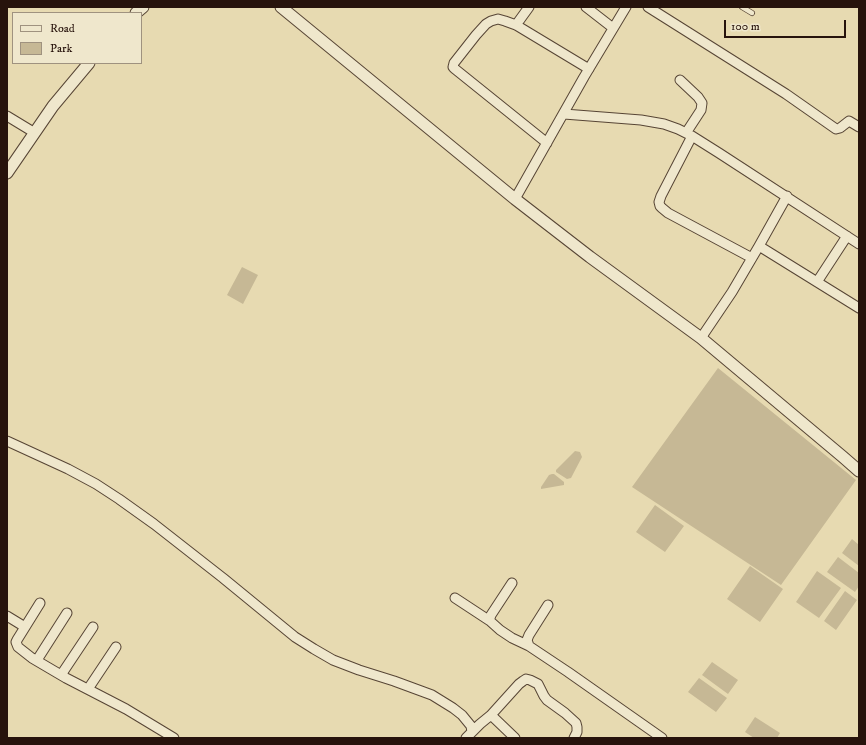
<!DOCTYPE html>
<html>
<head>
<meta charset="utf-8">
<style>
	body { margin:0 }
	#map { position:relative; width:866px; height:745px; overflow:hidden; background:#e7dab1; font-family:"IM FELL DW Pica",serif }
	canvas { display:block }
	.frame { position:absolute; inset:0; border:8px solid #27130c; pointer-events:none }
	.legend { position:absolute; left:12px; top:12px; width:130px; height:52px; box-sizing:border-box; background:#efe7cc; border:1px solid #9f927f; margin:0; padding:5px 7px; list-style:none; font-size:12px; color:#27130c }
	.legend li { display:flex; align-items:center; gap:8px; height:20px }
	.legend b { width:20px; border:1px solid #9f927f }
	.scale { position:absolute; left:724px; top:20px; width:122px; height:18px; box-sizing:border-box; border:2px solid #27130c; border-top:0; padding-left:5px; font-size:12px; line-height:14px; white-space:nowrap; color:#27130c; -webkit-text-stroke:3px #efe7cc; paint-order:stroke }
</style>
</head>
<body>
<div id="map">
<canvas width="866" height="745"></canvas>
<div class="frame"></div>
<ul class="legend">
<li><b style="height:5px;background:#efe7cc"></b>Road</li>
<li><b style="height:11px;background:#c6b895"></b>Park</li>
</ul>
<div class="scale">100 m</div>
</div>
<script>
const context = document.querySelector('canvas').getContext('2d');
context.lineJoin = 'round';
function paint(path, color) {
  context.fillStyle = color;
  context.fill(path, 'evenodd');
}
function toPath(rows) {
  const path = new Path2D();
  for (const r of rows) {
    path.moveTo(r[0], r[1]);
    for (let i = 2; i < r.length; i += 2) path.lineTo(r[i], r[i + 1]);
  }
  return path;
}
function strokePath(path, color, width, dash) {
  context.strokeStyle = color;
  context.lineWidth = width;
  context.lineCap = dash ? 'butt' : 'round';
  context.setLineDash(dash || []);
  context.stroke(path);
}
const green = toPath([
	[242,267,258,275,243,304,227,295],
	[718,368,856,480,781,585,632,487],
	[575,451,580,452,582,457,571,478,567,479,556,472,556,470],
	[552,474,554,474,564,482,564,485,541,489,541,487,549,475],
	[655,505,684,526,665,552,636,532],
	[852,539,859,545,859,566,842,553],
	[838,557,859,573,859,586,855,592,827,572],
	[750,566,783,589,760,622,727,599],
	[817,571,841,588,819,618,796,602],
	[845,591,857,600,836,630,824,621],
	[712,662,738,680,728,694,702,675],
	[699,678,727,698,716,712,688,692],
	[755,717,780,733,777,738,754,738,745,732]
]);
const service = toPath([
	[742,7,752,13]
]);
const minor = toPath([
	[586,7,613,28],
	[648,7,786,94,836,129,840,128,849,121,859,127],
	[516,25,529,7],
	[680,80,698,97,702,103,701,110,686,133],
	[564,114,641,120,664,124,678,129,692,136,719,153,859,244],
	[7,116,35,133],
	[692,136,661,196,659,202,660,206,662,208,668,213,752,258],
	[547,143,455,69,453,67,454,63,476,35,486,24,491,21,498,19,505,21,516,25,589,69],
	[515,199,584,77,626,7],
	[759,246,859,308],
	[817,282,847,236],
	[701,338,732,292,759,246,787,196],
	[7,441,68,469,96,484,119,499,154,524,223,578,295,637,314,649,333,660,359,670,394,681,432,695,453,708,462,715,471,726,472,732],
	[512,583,491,615,490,618,490,621,500,630,512,638,529,646],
	[455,598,490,621],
	[40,603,17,640,16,642,18,647,32,658,66,678,126,709,174,738],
	[548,605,529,635,527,640,529,646,568,672,662,738],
	[7,616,25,627],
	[37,660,67,613],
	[61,675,93,627],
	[88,689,116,647],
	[491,715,515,738],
	[466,738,480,724,491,715,519,684,523,681,526,679,530,680,538,684,544,696,547,700,565,713,576,723,577,727,577,732,574,738]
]);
const tertiary = toPath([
	[281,7,515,199,590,257,701,338,843,457,859,471],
	[136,13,143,7],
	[7,173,53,106,89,63]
]);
paint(green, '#c6b895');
strokePath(service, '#574535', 6);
strokePath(minor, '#574535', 11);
strokePath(tertiary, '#574535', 13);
strokePath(service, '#efe7cc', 4.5);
strokePath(minor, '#efe7cc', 9);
strokePath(tertiary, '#efe7cc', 11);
</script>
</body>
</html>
